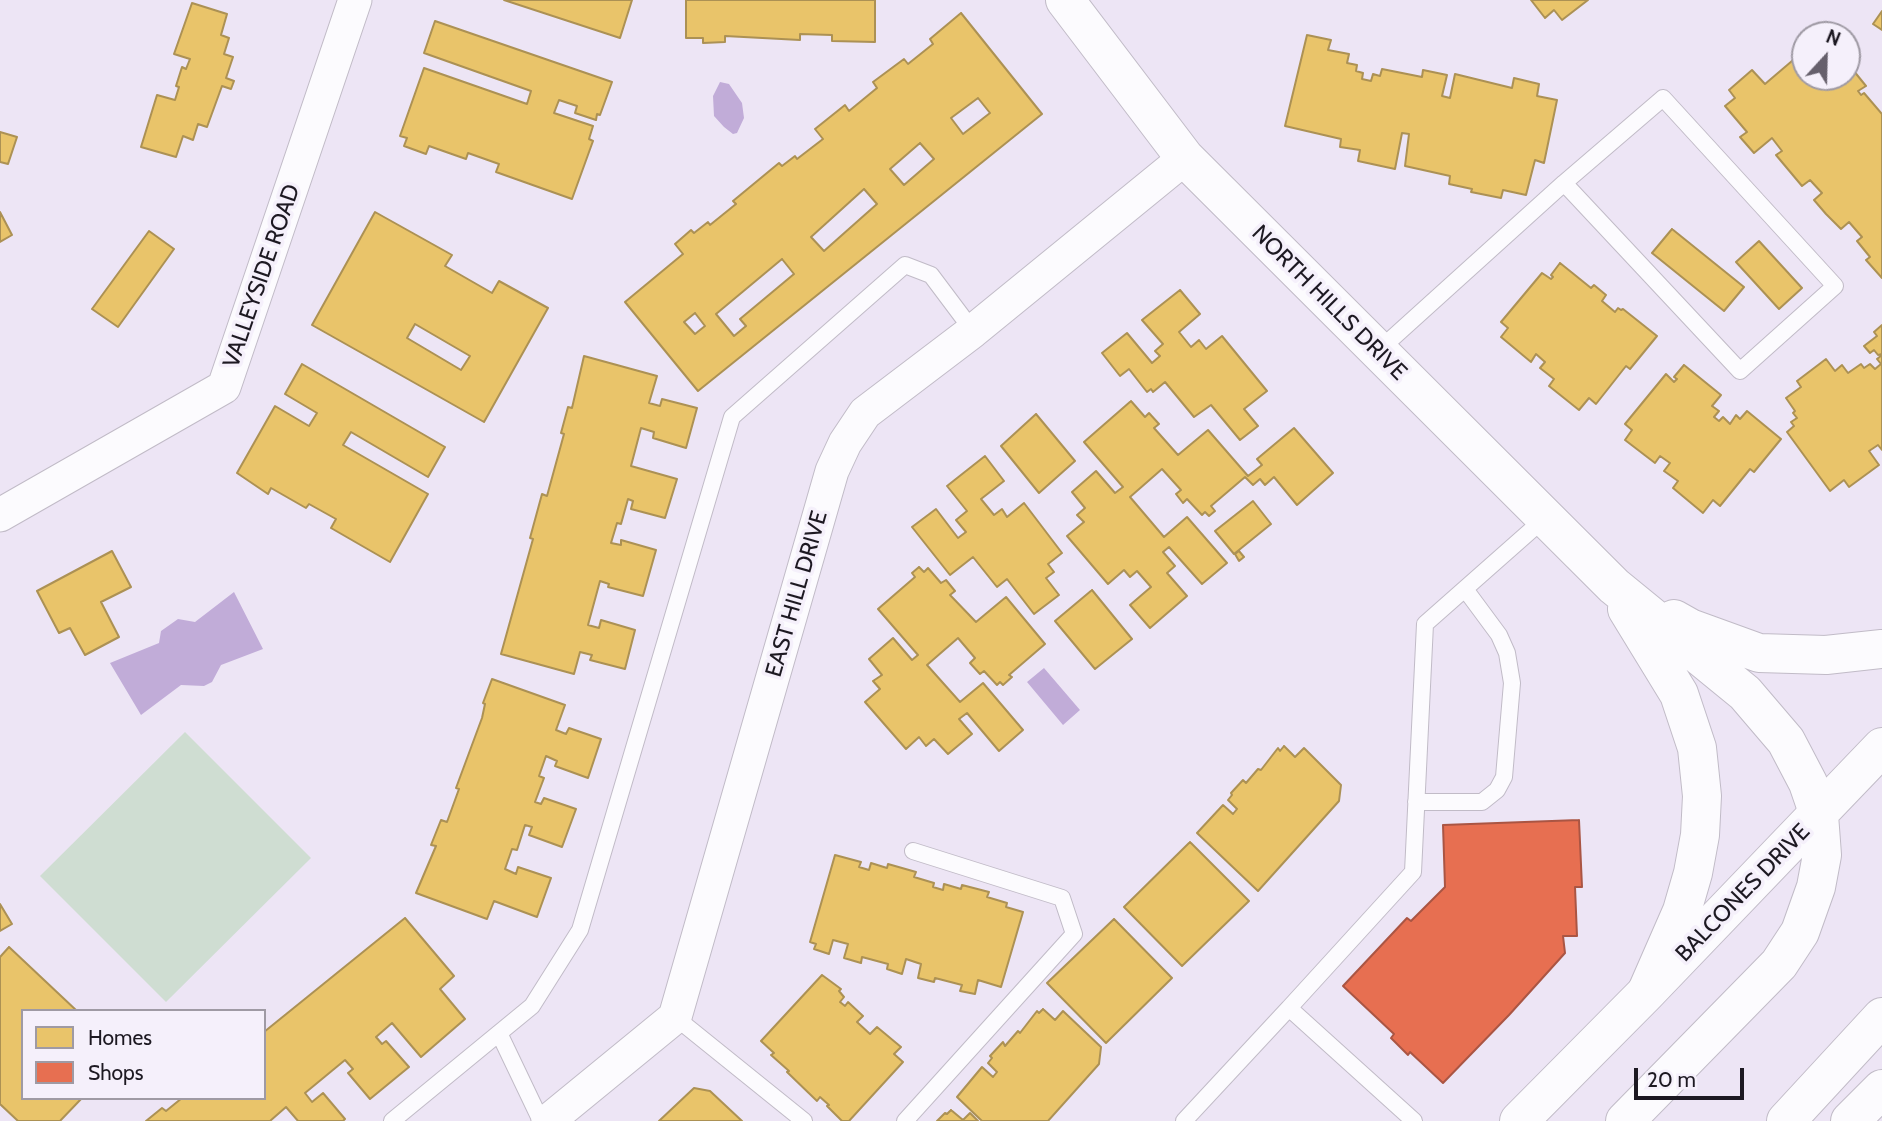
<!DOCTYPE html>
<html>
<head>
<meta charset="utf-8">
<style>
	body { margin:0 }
	#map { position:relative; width:1882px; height:1121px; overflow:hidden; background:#ede5f5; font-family:Cabin,sans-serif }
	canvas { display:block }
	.legend { position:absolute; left:21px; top:1009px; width:245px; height:91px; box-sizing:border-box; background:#f5f0fb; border:2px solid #9f9aa4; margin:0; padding:9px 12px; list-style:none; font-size:21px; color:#1d1922 }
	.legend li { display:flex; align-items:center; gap:14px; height:35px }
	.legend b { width:35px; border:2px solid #9f9aa4 }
	.north { position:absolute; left:1791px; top:21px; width:70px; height:70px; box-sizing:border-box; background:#f5f0fb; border:2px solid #9f9aa4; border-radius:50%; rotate:22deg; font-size:19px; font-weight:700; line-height:28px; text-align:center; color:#1d1922 }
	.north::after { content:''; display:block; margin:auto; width:24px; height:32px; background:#66606c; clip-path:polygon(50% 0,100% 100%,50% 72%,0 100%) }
	.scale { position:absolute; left:1634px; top:1068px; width:110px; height:32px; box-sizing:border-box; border:4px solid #1d1922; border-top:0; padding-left:9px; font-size:21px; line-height:24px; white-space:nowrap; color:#1d1922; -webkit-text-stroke:5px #f5f0fb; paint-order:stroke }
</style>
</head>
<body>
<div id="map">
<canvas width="1882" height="1121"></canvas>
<ul class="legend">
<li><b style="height:19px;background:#e9c46a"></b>Homes</li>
<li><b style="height:19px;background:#e76f51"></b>Shops</li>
</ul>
<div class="north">N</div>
<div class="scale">20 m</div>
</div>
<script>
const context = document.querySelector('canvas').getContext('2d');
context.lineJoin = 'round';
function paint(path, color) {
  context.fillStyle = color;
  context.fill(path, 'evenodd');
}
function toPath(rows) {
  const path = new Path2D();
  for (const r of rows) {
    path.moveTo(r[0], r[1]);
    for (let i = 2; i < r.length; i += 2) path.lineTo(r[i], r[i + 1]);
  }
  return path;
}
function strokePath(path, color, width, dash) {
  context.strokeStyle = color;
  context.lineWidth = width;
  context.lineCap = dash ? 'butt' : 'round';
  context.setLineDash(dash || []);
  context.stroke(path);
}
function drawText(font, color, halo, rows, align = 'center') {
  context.font = font + ' Cabin,sans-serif';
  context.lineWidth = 7;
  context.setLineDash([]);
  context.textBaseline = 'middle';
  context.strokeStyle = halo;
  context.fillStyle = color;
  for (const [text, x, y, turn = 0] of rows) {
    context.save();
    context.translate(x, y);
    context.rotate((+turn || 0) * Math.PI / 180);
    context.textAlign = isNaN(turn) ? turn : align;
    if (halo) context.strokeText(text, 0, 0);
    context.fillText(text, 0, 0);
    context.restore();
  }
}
const green = toPath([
	[185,732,311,858,166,1002,40,876]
]);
const water = toPath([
	[720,82,729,84,742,103,744,118,737,133,733,134,724,127,714,116,713,96],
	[234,592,263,649,221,665,212,682,204,686,181,685,141,715,110,663,159,643,161,631,178,619,195,622],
	[1044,668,1080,710,1063,725,1027,682]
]);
const homes = toPath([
	[504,0,632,0,620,38,504,0],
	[686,0,875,0,875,42,832,41,832,35,800,34,800,40,725,36,725,42,703,43,703,38,686,38,686,0],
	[1531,0,1588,0,1562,20,1554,10,1545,18,1531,0],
	[192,3,227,14,221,35,229,38,224,54,233,57,226,78,234,81,231,89,222,86,207,127,198,124,193,140,183,136,176,157,141,147,157,95,175,100,179,87,176,86,182,67,186,69,190,59,174,54,192,3],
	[1882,11,1882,30,1873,24,1882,11],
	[961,13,1042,114,698,391,625,302,683,254,675,244,691,230,694,233,708,222,710,225,736,204,733,201,779,163,782,166,795,156,797,159,823,139,815,129,845,105,849,111,877,88,873,82,904,59,908,64,933,44,930,39,961,13],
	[978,98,990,113,963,134,951,118,978,98],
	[920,143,934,159,904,185,890,169,920,143],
	[864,189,877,204,824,251,811,237,864,189],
	[782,259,794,274,740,319,746,326,734,336,716,314,782,259],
	[695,313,705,326,695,334,684,322,695,313],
	[435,21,612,82,600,115,597,114,596,120,575,113,577,106,559,100,554,113,593,126,589,139,593,141,572,199,496,172,499,164,468,153,466,159,429,146,426,154,404,146,407,138,400,136,424,68,527,104,531,91,424,53,435,21],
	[1307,35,1331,40,1328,50,1349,54,1347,63,1357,65,1356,71,1363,73,1362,79,1371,81,1373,74,1380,76,1382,69,1422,77,1423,70,1447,75,1442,96,1450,98,1455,74,1512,88,1514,78,1539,84,1537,96,1557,100,1544,163,1535,160,1526,195,1503,190,1501,198,1471,192,1472,189,1449,184,1450,176,1405,166,1409,134,1402,133,1395,169,1358,161,1360,150,1340,147,1341,139,1285,126,1307,35],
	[1799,55,1805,62,1805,77,1847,77,1847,57,1851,62,1849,65,1866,86,1858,91,1861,95,1864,93,1882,114,1882,278,1866,260,1870,257,1857,241,1862,237,1849,222,1841,229,1826,214,1814,200,1822,193,1810,180,1802,186,1776,155,1782,151,1772,138,1754,153,1740,137,1747,132,1725,106,1735,98,1729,90,1752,70,1765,84,1799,55],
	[0,132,17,137,8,164,0,162,0,132],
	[0,212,12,235,0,242,0,212],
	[375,212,452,255,445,266,492,293,499,281,548,308,484,422,312,325,375,212],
	[415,324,470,356,461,370,407,338,415,324],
	[1672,229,1744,287,1724,311,1652,253,1672,229],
	[149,231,174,249,118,327,92,309,149,231],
	[1759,241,1802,288,1779,309,1736,262,1759,241],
	[1560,263,1591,288,1594,285,1606,295,1602,301,1615,312,1618,308,1621,310,1623,309,1657,336,1630,369,1626,366,1596,404,1589,398,1579,410,1549,386,1554,379,1540,368,1545,362,1536,354,1531,362,1501,337,1508,328,1501,322,1542,273,1551,279,1553,277,1551,275,1560,263],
	[1180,290,1200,314,1179,332,1191,347,1199,340,1206,349,1222,336,1267,391,1244,409,1258,426,1240,440,1211,405,1194,417,1165,382,1153,392,1151,389,1147,392,1129,369,1120,376,1102,353,1127,333,1152,363,1160,356,1155,351,1163,344,1142,320,1180,290],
	[1882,325,1882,354,1878,355,1874,350,1870,353,1864,346,1877,336,1874,332,1882,325],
	[1882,355,1882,450,1878,445,1869,451,1879,465,1849,487,1844,480,1830,491,1787,432,1794,426,1791,422,1797,418,1793,413,1795,411,1786,398,1801,387,1797,381,1826,359,1835,371,1842,365,1848,373,1861,364,1864,368,1870,364,1875,369,1881,364,1877,359,1882,355],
	[584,356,657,376,649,403,660,406,662,399,697,408,686,448,653,438,654,432,641,428,631,466,677,479,665,518,631,509,633,501,628,499,621,524,617,523,611,543,621,545,621,540,656,550,643,596,608,587,609,584,600,581,588,625,599,628,601,620,635,630,625,669,590,660,592,655,580,652,574,674,501,654,533,539,530,538,542,494,547,496,564,434,561,433,568,407,572,408,584,356],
	[302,364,445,447,428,477,351,432,343,445,428,494,390,562,331,528,336,519,309,504,306,508,271,488,268,494,237,473,275,406,309,426,317,413,285,394,302,364],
	[1684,365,1721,395,1712,406,1719,411,1714,417,1719,421,1723,417,1730,424,1736,415,1740,419,1747,411,1781,439,1754,472,1750,469,1720,506,1713,500,1703,513,1673,488,1678,481,1664,471,1670,463,1660,456,1655,463,1625,440,1632,430,1625,424,1666,374,1674,382,1677,379,1674,377,1684,365],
	[1131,401,1145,417,1149,413,1159,424,1154,428,1178,455,1208,430,1248,476,1262,465,1257,459,1294,428,1333,473,1297,505,1274,477,1265,485,1260,479,1253,485,1245,477,1211,506,1215,511,1209,516,1205,512,1202,515,1187,499,1183,503,1176,494,1181,490,1162,469,1130,497,1164,537,1187,517,1227,563,1202,584,1169,547,1163,552,1175,566,1167,573,1187,596,1150,628,1130,605,1151,587,1137,571,1130,577,1124,570,1108,584,1067,536,1084,522,1077,515,1085,508,1072,492,1096,471,1115,493,1123,487,1084,442,1131,401],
	[1036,414,1075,461,1039,493,1001,446,1036,414],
	[985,456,1004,481,981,499,994,515,1002,509,1007,517,1024,503,1062,553,1048,564,1054,572,1046,578,1059,595,1034,614,1007,579,997,587,973,557,950,575,912,527,936,509,958,538,966,532,956,520,967,511,947,486,985,456],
	[1253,501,1271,524,1234,554,1215,531,1253,501],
	[112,551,131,587,101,602,119,637,85,655,70,628,59,633,37,591,112,551],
	[1239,551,1244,557,1239,561,1235,554,1239,551],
	[919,567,924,572,928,568,941,583,946,580,955,591,950,595,976,622,1006,597,1045,644,1009,675,1012,677,1003,685,1000,682,997,685,984,671,980,674,970,663,975,658,958,638,927,665,960,702,983,683,1023,730,999,751,967,713,959,719,972,734,948,754,934,739,926,746,919,737,906,749,865,702,880,689,873,681,882,675,869,659,893,638,912,660,918,655,878,609,915,577,912,573,919,567],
	[1092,590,1132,639,1095,669,1055,621,1092,590],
	[492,679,565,705,556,730,566,734,569,728,601,739,588,778,555,766,557,761,546,756,539,776,544,778,535,802,541,804,544,798,576,809,562,847,529,835,532,827,525,825,517,850,512,849,505,869,516,874,518,867,551,878,537,917,494,901,487,919,416,893,436,846,431,845,441,820,447,822,459,789,456,788,482,718,485,704,483,703,492,679],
	[1284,746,1295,757,1304,748,1341,785,1339,801,1258,891,1197,833,1223,805,1233,814,1237,809,1228,800,1232,795,1231,793,1243,780,1246,783,1258,769,1261,770,1278,748,1280,751,1284,746],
	[1190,842,1249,901,1182,966,1124,907,1190,842],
	[835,855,861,862,859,867,869,870,871,863,887,868,888,864,916,872,914,877,934,883,933,887,943,890,944,884,961,889,962,885,989,892,987,897,1007,903,1006,907,1023,912,1001,987,978,980,975,994,960,991,962,985,935,978,934,982,918,978,921,964,906,959,902,974,887,969,888,964,862,957,861,963,844,958,848,944,833,940,829,954,814,949,816,944,810,942,835,855],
	[0,904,12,924,0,931,0,904],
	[405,918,454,976,440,989,465,1019,421,1057,392,1023,376,1037,382,1044,386,1041,409,1067,370,1099,348,1073,353,1069,345,1060,305,1093,312,1102,323,1093,345,1119,343,1121,298,1121,286,1107,270,1121,146,1121,162,1108,166,1111,182,1098,264,1098,264,1032,405,918],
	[1114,919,1172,978,1106,1043,1047,983,1114,919],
	[9,947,77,1011,23,1011,23,1098,82,1098,60,1121,18,1121,0,1104,0,957,9,947],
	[822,975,841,989,839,991,844,997,840,1002,845,1006,848,1002,863,1016,857,1022,870,1034,877,1027,901,1047,894,1054,903,1062,849,1121,842,1121,827,1106,829,1105,820,1097,817,1101,787,1072,789,1071,771,1055,774,1053,761,1041,822,975],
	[1043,1009,1055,1020,1063,1011,1101,1047,1099,1064,1048,1121,982,1121,957,1097,982,1067,993,1077,997,1072,988,1063,992,1058,990,1056,1003,1042,1005,1046,1018,1031,1020,1033,1037,1011,1039,1013,1043,1009],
	[694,1088,710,1091,742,1121,659,1121,694,1088],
	[951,1110,963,1120,970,1113,978,1121,937,1121,945,1113,947,1114,951,1110]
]);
const shops = toPath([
	[1579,820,1582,887,1575,887,1577,936,1563,936,1565,953,1509,1015,1443,1083,1410,1052,1408,1055,1391,1038,1394,1034,1343,986,1407,918,1411,921,1445,887,1443,825,1579,820]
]);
const service = toPath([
	[1663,98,1835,286,1740,371,1564,183,1663,98],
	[1377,352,1564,183],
	[1416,802,1482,802,1497,790,1504,777,1512,683,1507,653,1499,635,1465,589],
	[1289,1008,1413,872,1425,624,1545,518],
	[675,1017,804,1121],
	[499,1033,541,1121],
	[392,1121,532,1006,580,930,732,417,905,265,931,275,973,331],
	[905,1121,1074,934,1062,898,913,851],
	[1184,1121,1289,1008,1414,1121]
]);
const minor = toPath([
	[0,515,224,387,355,0],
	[548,1121,675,1017,832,471,845,443,865,413,973,331,1185,158]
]);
const tertiary = toPath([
	[1065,0,1185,158,1614,586,1745,693,1786,741,1808,783,1819,815],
	[1627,609,1679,694,1697,748,1702,796,1700,835,1693,873,1682,911,1647,991],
	[1674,619,1690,628,1759,653,1826,655,1882,649]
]);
const secondary = toPath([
	[1519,1121,1646,993,1882,747],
	[1625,1121,1779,964,1800,932,1816,887,1822,855,1819,815]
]);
const motorway = toPath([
	[1786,1121,1882,1017],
	[1850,1121,1882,1089]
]);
const streetNames = [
	["VALLEYSIDE ROAD",262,276,-71],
	["NORTH HILLS DRIVE",1329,303,45],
	["EAST HILL DRIVE",797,594,-74],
	["BALCONES DRIVE",1743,893,-46]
];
paint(green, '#cfddd2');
paint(water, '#c1acd8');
paint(homes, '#e9c46a');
strokePath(homes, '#ac9154', 2);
paint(shops, '#e76f51');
strokePath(shops, '#aa5543', 2);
strokePath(service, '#c1bbc7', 18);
strokePath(minor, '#c1bbc7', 35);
strokePath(tertiary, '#c1bbc7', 40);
strokePath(secondary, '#c1bbc7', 40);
strokePath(motorway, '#c1bbc7', 40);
strokePath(service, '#fcfbfe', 16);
strokePath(minor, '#fcfbfe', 33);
strokePath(tertiary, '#fcfbfe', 38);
strokePath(secondary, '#fcfbfe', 38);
strokePath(motorway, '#fcfbfe', 38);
drawText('23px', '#1d1922', '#f5f0fb', streetNames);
</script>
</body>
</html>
